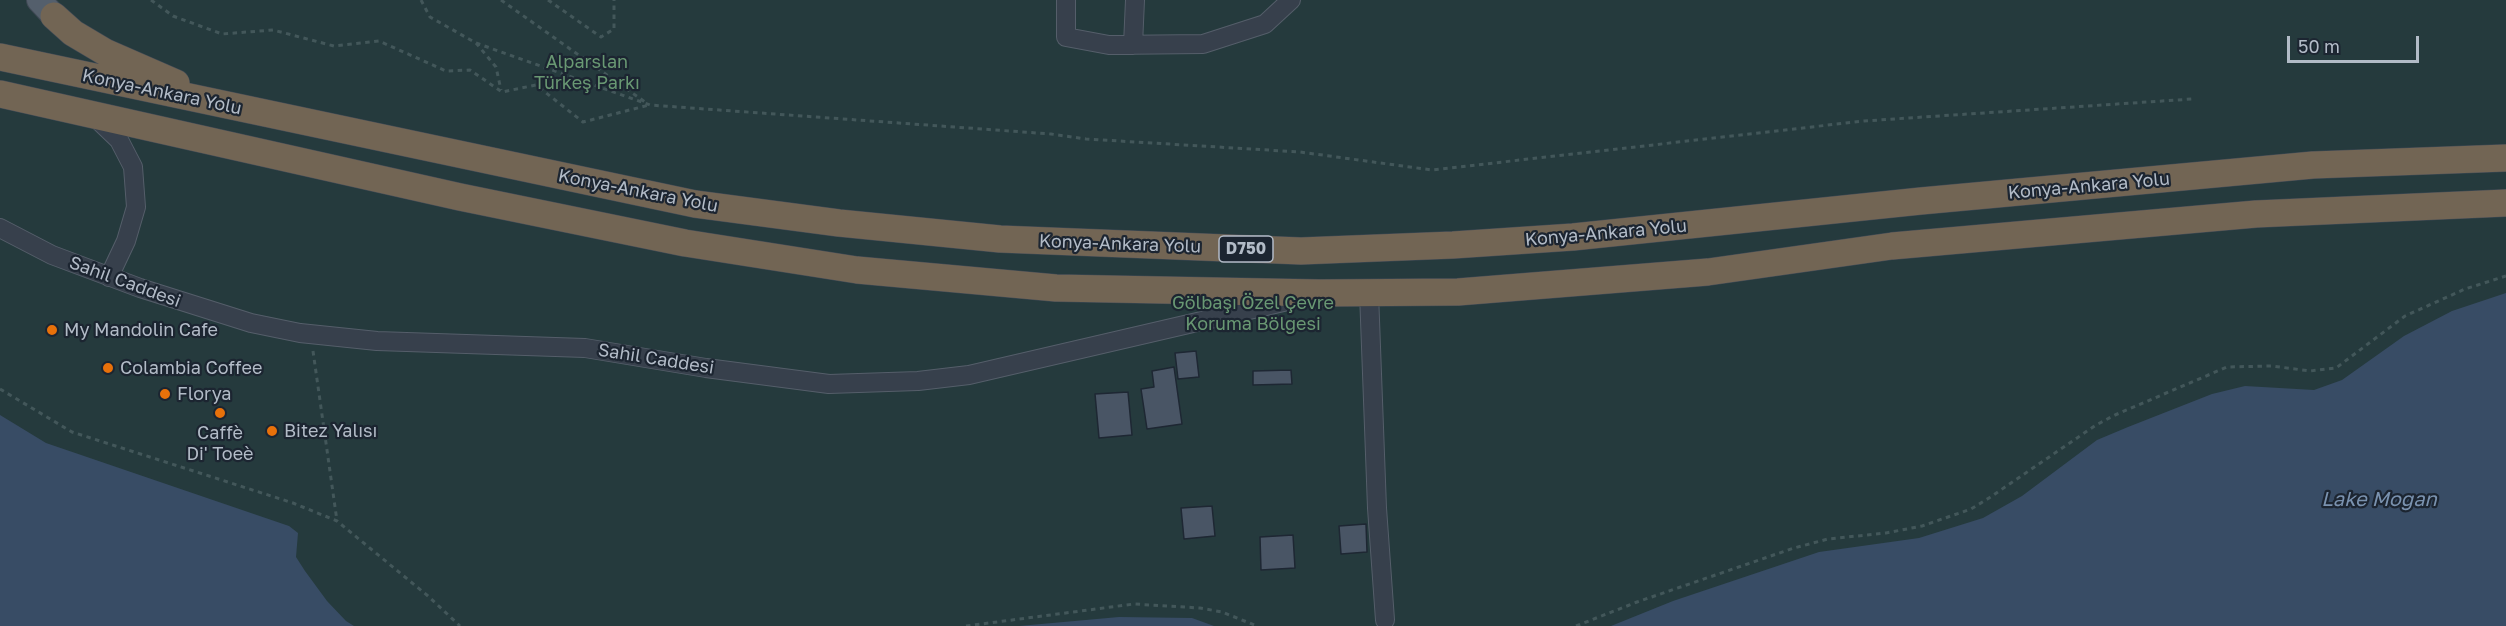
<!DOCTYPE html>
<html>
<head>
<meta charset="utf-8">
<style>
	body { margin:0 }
	#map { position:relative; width:2506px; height:626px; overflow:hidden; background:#232e3c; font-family:"Golos Text",sans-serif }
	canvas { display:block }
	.scale { position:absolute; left:2287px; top:36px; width:132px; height:27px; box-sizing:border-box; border:3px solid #b2bbc7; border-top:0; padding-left:8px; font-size:18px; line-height:21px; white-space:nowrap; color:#b2bbc7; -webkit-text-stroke:4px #1c2531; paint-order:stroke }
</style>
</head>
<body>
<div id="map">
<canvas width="2506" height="626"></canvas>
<div class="scale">50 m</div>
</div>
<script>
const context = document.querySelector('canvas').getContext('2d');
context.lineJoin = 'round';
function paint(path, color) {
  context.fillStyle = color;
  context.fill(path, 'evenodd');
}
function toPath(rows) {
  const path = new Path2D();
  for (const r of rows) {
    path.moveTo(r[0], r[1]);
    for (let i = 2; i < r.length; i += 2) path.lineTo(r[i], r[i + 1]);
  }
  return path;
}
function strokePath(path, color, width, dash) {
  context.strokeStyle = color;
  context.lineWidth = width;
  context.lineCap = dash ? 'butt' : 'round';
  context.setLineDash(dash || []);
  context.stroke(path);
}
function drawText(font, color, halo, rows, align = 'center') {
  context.font = font + ' "Golos Text",sans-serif';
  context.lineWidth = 4.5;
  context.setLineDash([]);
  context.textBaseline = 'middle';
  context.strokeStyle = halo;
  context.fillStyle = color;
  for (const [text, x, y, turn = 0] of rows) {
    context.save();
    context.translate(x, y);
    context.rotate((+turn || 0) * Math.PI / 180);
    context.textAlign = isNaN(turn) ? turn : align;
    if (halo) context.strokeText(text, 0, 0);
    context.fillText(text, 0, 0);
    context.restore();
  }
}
const green = toPath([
	[0,0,2506,0,2506,626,0,626]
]);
const water = toPath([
	[2506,293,2506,626,1611,626,1673,601,1819,552,1919,538,1983,518,2022,496,2097,440,2128,427,2212,394,2245,386,2314,390,2342,380,2404,336,2452,311],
	[0,415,46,443,289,526,298,533,296,557,305,571,327,601,346,621,354,626,0,626],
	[1119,617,1192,618,1214,626,1019,626]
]);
const building = toPath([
	[1196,351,1199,377,1178,379,1175,353,1196,351],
	[1174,367,1182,424,1147,429,1141,389,1154,387,1152,371,1174,367],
	[1291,370,1292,384,1253,385,1253,371,1291,370],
	[1128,392,1132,435,1099,438,1095,394,1128,392],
	[1212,506,1215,536,1184,539,1181,508,1212,506],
	[1366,524,1367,552,1341,554,1339,526,1366,524],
	[1293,535,1295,568,1261,570,1260,537,1293,535]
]);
const path = toPath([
	[151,0,173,16,222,34,273,30,334,46,379,41,446,71,470,70,502,92,536,85,583,122,649,105],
	[421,0,430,17,476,43,496,67,501,90],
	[501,0,645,102],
	[548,0,601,37,614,29,614,0],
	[476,43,650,105,1051,134,1086,139,1300,152,1432,170,1864,121,2192,99],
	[313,351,337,521],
	[0,389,72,432,293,503,337,521,428,596,460,626],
	[966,626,1134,604,1200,608,1222,612,1257,626],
	[1576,626,1637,602,1794,548,1828,539,1886,533,1922,526,1971,509,1989,498,2096,425,2115,415,2227,367,2272,366,2310,371,2336,368,2405,316,2465,289,2506,276]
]);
const minor = toPath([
	[1066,0,1066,37,1109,45,1203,44,1265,24,1291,0],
	[1133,45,1135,0],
	[94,116,119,140,133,167,136,207,126,241,109,277],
	[0,228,52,255,140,288,251,323,300,333,377,341,585,348,706,368,829,384,918,381,969,375,1292,300],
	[1369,293,1377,508,1385,620]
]);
const major = toPath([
	[39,0,54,16]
]);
const highway = toPath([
	[54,16,73,33,105,52,176,83],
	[0,57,695,204,839,223,1000,239,1301,251,1453,245,1573,237,1921,201,2313,165,2506,158],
	[0,94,460,197,685,243,857,270,1056,288,1320,293,1458,292,1708,272,1892,246,2256,214,2506,203]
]);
const markers = [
	[52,330,6,"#e8710a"],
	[108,368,6,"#e8710a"],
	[165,394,6,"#e8710a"],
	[220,413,6,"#e8710a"],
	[272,431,6,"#e8710a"]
];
const shields = [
	[1246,249,54]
];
const shieldNames = [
	["D750",1246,249]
];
const parkNames = [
	["Alparslan",587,62],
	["Türkeş Parkı",587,83],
	["Gölbaşı Özel Çevre",1253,303],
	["Koruma Bölgesi",1253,324]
];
const streetNames = [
	["Konya-Ankara Yolu",162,92,12],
	["Konya-Ankara Yolu",2089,186,-5],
	["Konya-Ankara Yolu",638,191,11],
	["Konya-Ankara Yolu",1606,233,-5],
	["Konya-Ankara Yolu",1120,244,2],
	["Sahil Caddesi",125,282,20],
	["Sahil Caddesi",656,359,9]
];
const poiNames = [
	["My Mandolin Cafe",64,330],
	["Colambia Coffee",120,368],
	["Florya",177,394],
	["Bitez Yalısı",284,431],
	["Caffè",220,433,"center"],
	["Di' Toeè",220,454,"center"]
];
const waterNames = [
	["Lake Mogan",2379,500]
];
paint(green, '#253a3d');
paint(water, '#384c65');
paint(building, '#495565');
strokePath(building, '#1e2733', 1.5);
strokePath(minor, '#555e6a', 20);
strokePath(major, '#404955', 26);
strokePath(highway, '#424b57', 28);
strokePath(path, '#43575a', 3, [4.5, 4.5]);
strokePath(minor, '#37404c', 18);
strokePath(major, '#545f6c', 24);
strokePath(highway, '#726554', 27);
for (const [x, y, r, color] of markers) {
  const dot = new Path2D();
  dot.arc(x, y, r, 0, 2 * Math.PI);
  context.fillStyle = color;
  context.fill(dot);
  strokePath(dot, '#1c2531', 2);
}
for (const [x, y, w] of shields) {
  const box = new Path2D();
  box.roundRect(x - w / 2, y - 13, w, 26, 4.5);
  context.fillStyle = '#1c2531';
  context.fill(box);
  strokePath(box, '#b2bbc7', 1.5);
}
drawText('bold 16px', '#b2bbc7', null, shieldNames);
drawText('18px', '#699873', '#1c2531', parkNames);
drawText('18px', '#b2bbc7', '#1c2531', streetNames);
drawText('18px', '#b2bbc7', '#1c2531', poiNames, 'left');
drawText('italic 20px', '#7a92af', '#1c2531', waterNames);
</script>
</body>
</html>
